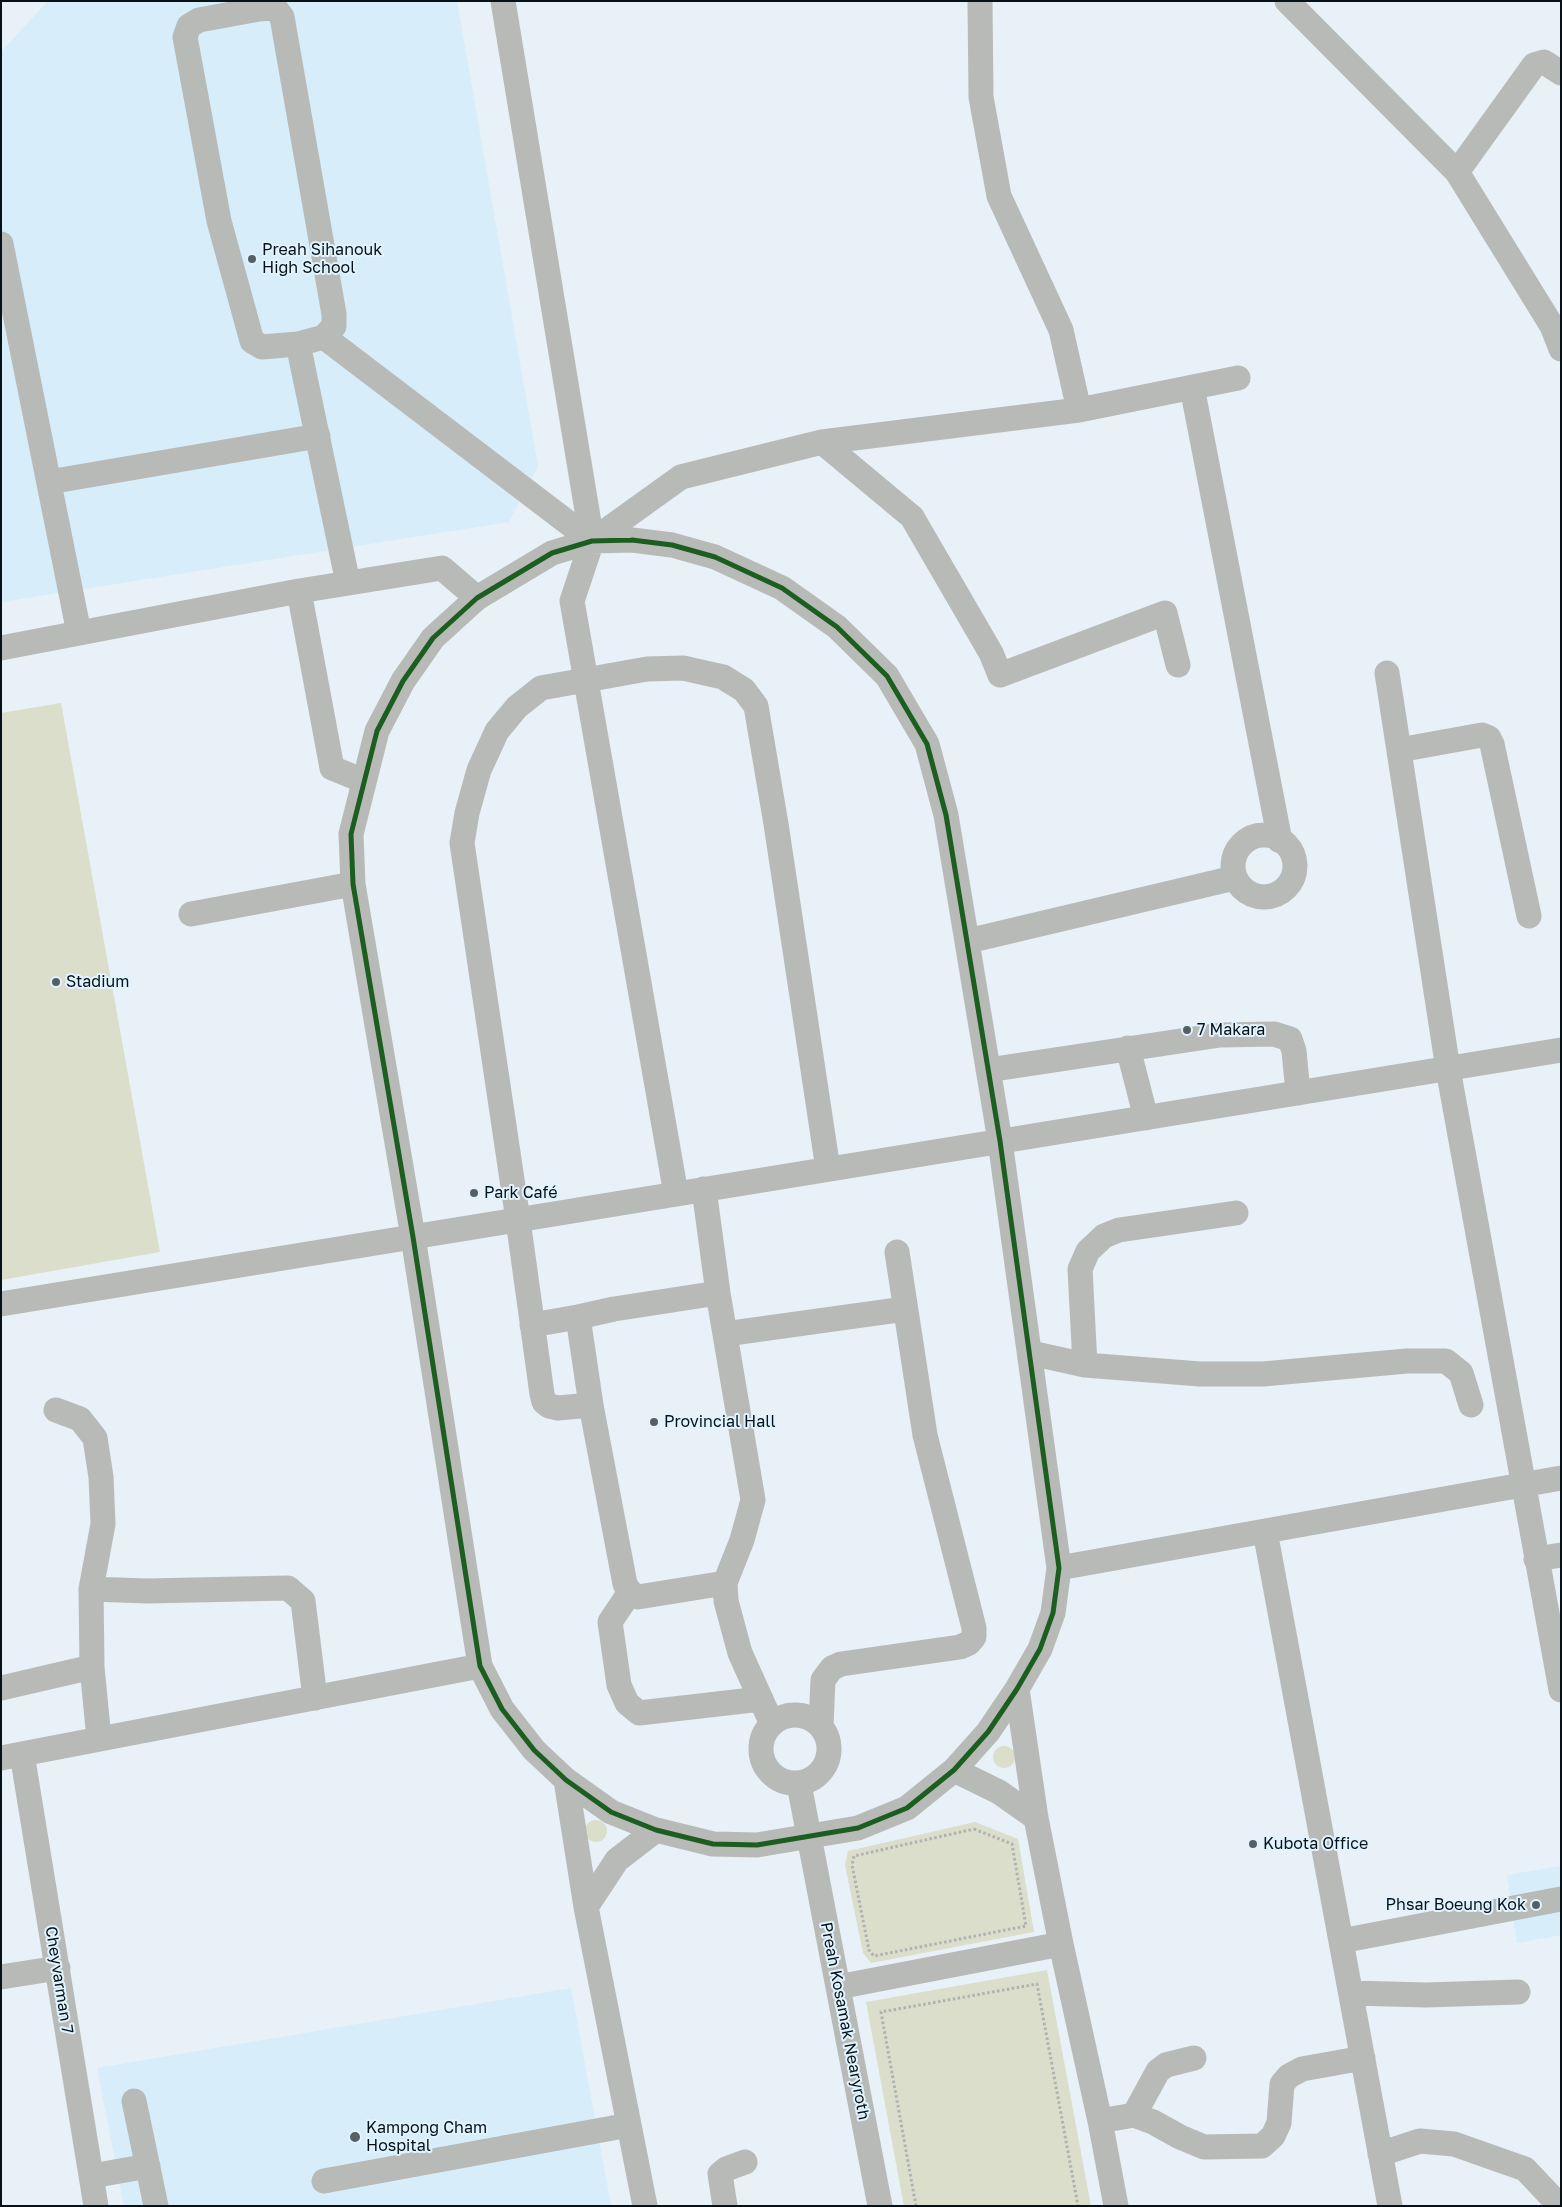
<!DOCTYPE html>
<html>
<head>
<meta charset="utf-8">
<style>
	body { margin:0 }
	#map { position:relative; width:1562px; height:2207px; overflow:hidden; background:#e7f1f7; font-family:"Golos Text",sans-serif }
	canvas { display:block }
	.frame { position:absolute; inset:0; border:2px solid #071218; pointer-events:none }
</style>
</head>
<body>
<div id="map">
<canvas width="1562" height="2207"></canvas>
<div class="frame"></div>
</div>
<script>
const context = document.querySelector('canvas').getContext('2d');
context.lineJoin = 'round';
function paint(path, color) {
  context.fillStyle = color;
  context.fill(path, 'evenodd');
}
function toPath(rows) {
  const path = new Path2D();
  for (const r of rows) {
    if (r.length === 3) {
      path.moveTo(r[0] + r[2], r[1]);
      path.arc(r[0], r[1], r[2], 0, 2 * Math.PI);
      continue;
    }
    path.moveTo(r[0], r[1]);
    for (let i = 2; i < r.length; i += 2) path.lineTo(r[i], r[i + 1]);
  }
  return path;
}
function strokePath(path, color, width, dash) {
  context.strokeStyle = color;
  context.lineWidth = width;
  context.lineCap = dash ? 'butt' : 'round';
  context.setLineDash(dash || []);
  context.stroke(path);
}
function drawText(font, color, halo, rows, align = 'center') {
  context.font = font + ' "Golos Text",sans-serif';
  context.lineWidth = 4;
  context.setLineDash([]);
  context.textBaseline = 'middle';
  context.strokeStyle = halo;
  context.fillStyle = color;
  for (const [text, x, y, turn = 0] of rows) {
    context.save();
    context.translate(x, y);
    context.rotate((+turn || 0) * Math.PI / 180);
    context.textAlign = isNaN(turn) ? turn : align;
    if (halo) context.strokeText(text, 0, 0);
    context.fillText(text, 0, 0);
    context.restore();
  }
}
const built = toPath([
	[48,1,457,1,538,466,509,522,1,602,1,52],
	[1561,1866,1561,1935,1517,1943,1507,1875],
	[571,1988,611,2206,124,2206,97,2068]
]);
const green = toPath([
	[61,703,160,1252,1,1280,1,713],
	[1004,1757,11],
	[596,1831,11],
	[975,1822,1018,1839,1034,1932,871,1963,863,1953,845,1865,848,1851],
	[1047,1970,1091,2206,904,2206,866,2002]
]);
const path = toPath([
	[974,1829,1012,1844,1026,1926,874,1956,869,1950,852,1865,854,1856,974,1829],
	[916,2206,881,2012,1037,1984,1078,2206]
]);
const minor = toPath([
	[503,1,592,541,572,601,676,1194],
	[980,1,981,97,999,196,1061,330,1079,410],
	[1287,1,1457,172,1552,326,1561,349],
	[275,8,282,17,334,314,334,326,324,337,298,344,262,347,252,341,219,221,185,37,189,26,199,20,259,9,275,8],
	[1457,172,1534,65,1544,62,1561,73],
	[1,244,79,633],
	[324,337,592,541],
	[298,344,348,583],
	[1192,387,1280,841],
	[822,442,912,517,991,653,1000,675,1165,613,1178,665],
	[49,482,318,436],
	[632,540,672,545,715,557,782,588,837,627,887,676,927,744,946,815,1000,1141,1059,1568,1053,1613,1040,1649,1017,1689,988,1732,954,1770,907,1808,858,1828,757,1845,713,1844,656,1830,611,1812,566,1780,534,1750,502,1709,480,1666,413,1237,353,884,351,834,377,731,403,681,433,638,477,598,552,553,592,541,632,540],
	[592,541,681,477,822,442,1079,410,1238,378],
	[299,591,332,768,364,781],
	[1,648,299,591,442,568,477,598],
	[1387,673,1448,1069,1561,1690],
	[1399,750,1482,735,1489,738,1492,744,1529,916],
	[1264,866,31],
	[191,914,353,884],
	[968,941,1234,878],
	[1128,1048,1146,1118],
	[988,1070,1220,1035,1274,1034,1290,1039,1294,1051,1298,1093],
	[704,1189,718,1293,753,1500,742,1540,725,1583,726,1601,740,1653,772,1724],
	[718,1293,614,1309,578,1317,591,1405,625,1584,630,1592,638,1597,725,1583],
	[1,1304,1561,1050],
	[532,1325,578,1317],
	[725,1334,905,1309],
	[1031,1353,1085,1365,1200,1374,1263,1374,1407,1361,1446,1361,1461,1373,1471,1405],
	[1085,1365,1080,1269,1088,1251,1104,1236,1119,1230,1236,1213],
	[591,1405,558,1408,549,1406,544,1402,542,1394,518,1220,462,843,467,813,479,770,497,731,517,707,541,688,647,669,683,668,723,677,744,690,756,706,776,824,828,1169],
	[56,1410,80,1419,95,1438,101,1477,103,1524,91,1589,92,1667,99,1739],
	[1265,1531,1390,2206],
	[1536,1559,1561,1555],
	[1059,1568,1561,1478],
	[91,1589,147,1591,288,1588,303,1601,315,1698],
	[630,1592,610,1622,619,1685,627,1703,639,1713,761,1699],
	[1,1688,92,1667],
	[1017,1689,1036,1818,1061,1944,1100,2121,1116,2206],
	[795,1749,34],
	[821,1726,823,1680,832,1668,841,1664,960,1647,969,1643,974,1637,974,1628,925,1435,897,1252],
	[22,1754,96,2206],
	[1,1758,480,1666],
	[954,1770,999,1792,1036,1818],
	[566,1780,586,1907,645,2206],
	[799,1784,880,2206],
	[586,1907,617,1860,656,1830],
	[1341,1941,1561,1899],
	[1,1977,58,1968],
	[838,1987,1061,1944],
	[1351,1993,1426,1995,1518,1992],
	[134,2101,156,2206],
	[1134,2115,1158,2071,1166,2065,1194,2058],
	[1100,2121,1134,2115,1153,2122,1180,2137,1204,2147,1262,2146,1273,2136,1279,2123,1282,2084,1289,2076,1302,2069,1363,2058],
	[1380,2154,1420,2141,1454,2144,1525,2169,1560,2206],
	[92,2176,148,2166],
	[324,2181,629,2125],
	[725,2206,720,2174,726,2169,745,2162]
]);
const cycleway = toPath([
	[632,540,672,545,715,557,782,588,837,627,887,676,927,744,946,815,1000,1141,1059,1568,1053,1613,1040,1649,1017,1689,988,1732,954,1770,907,1808,858,1828,757,1845,713,1844,656,1830,611,1812,566,1780,534,1750,502,1709,480,1666,413,1237,353,884,351,834,377,731,403,681,433,638,477,598,552,553,592,541,632,540]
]);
const markers = [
	[252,259,5,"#556066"],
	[56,982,5,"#556066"],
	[1187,1030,5,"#556066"],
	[474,1193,5,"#556066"],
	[654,1422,5,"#556066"],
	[1253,1844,5,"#556066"],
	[1536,1905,5,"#556066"],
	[355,2137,6,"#556066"]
];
const poiNames = [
	["Preah Sihanouk",262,250],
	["High School",262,268],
	["Stadium",66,982],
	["7 Makara",1197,1030],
	["Park Café",484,1193],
	["Provincial Hall",664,1422],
	["Kubota Office",1263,1844],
	["Phsar Boeung Kok",1526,1905,"right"],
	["Kampong Cham",366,2128],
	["Hospital",366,2146]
];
const streetNames = [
	["Cheyvarman 7",59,1980,81],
	["Preah Kosamak Nearyroth",845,2021,79]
];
paint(built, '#d7edf9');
paint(green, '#dbdeca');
strokePath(path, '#b0b2b2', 3, [2.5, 2.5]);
strokePath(minor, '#b8bab7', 25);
strokePath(cycleway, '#1b5e20', 5);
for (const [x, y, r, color] of markers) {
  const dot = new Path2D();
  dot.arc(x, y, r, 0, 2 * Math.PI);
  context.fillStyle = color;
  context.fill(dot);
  strokePath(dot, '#e0f3fe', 2);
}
drawText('16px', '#071218', '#e0f3fe', poiNames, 'left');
drawText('16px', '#071218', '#e0f3fe', streetNames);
</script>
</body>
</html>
